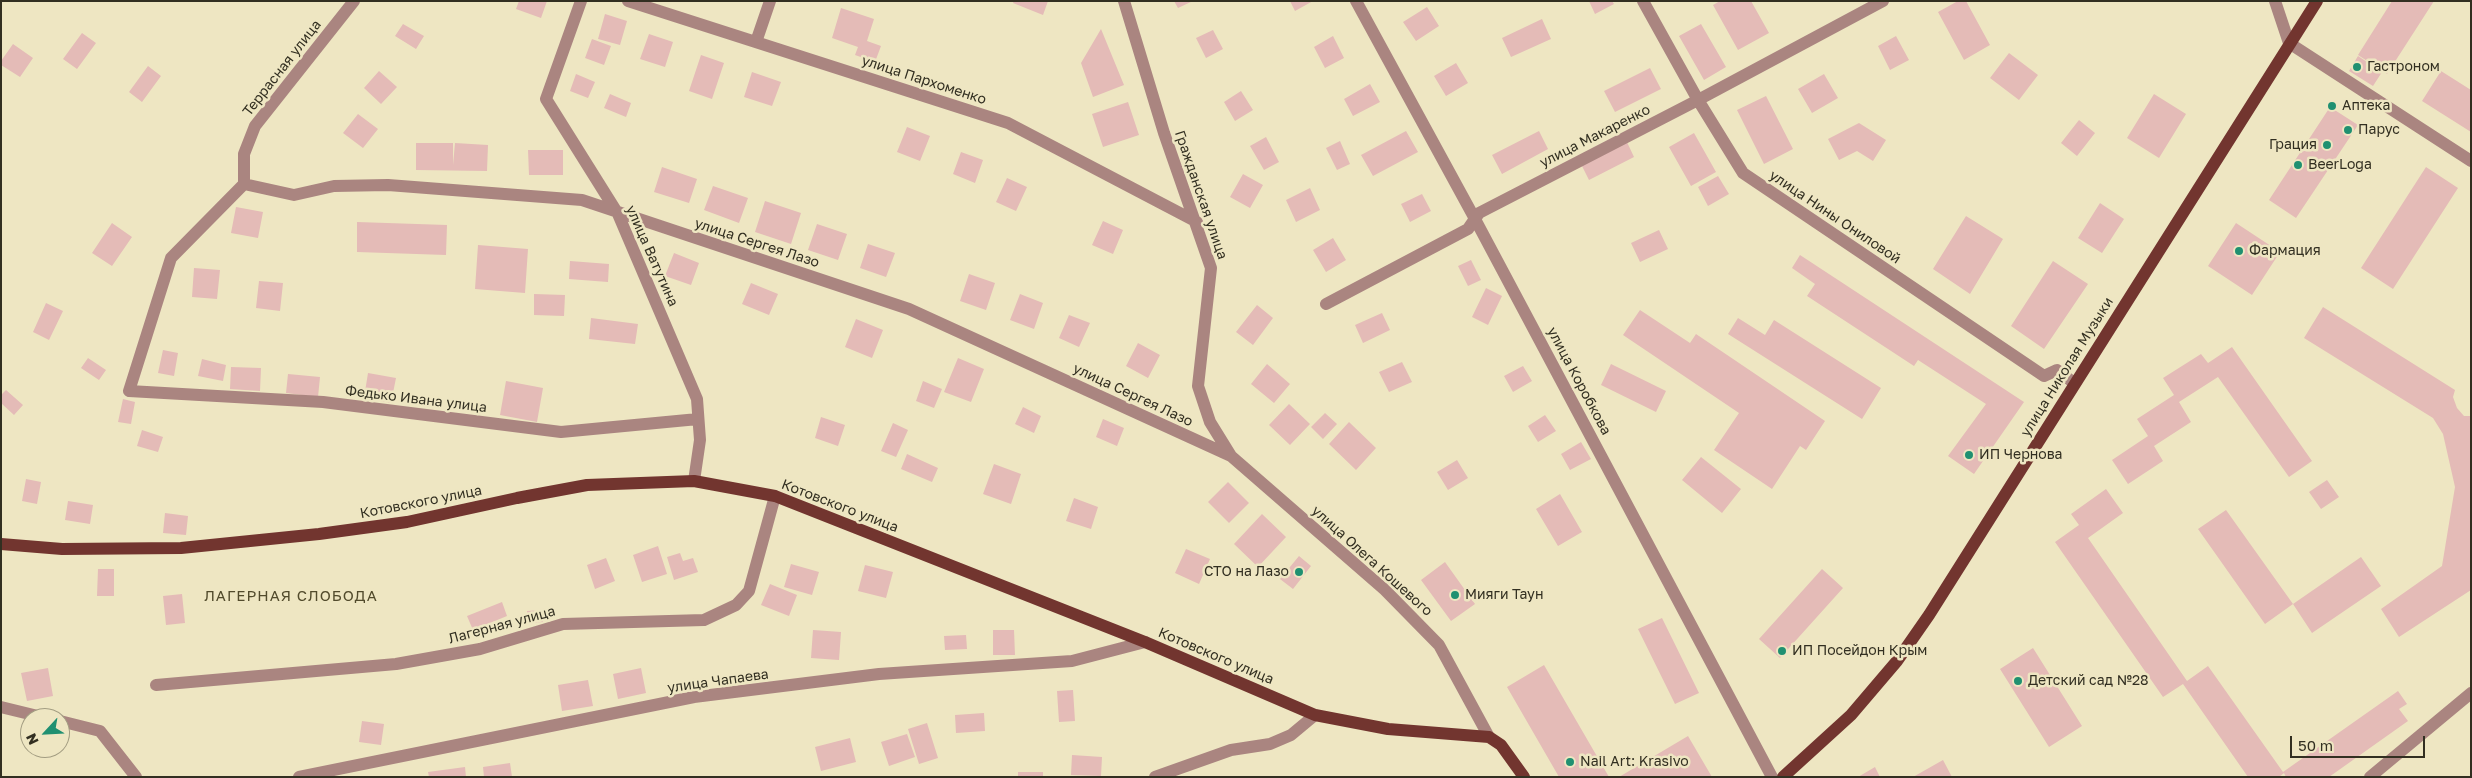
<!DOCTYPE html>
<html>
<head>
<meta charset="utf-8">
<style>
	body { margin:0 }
	#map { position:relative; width:2472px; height:778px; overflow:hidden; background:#eee6c2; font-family:"Golos Text",sans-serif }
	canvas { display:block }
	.frame { position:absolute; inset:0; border:2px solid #322f21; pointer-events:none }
	.north { position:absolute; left:20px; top:708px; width:50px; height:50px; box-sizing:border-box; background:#eee6c2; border:1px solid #a39d82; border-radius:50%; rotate:245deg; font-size:14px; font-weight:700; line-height:20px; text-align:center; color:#322f21 }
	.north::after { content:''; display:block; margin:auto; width:18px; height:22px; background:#209071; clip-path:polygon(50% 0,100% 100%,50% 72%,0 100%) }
	.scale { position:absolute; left:2290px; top:736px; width:135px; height:22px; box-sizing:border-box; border:2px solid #322f21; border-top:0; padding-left:6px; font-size:15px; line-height:18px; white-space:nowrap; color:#322f21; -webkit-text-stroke:4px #eee6c2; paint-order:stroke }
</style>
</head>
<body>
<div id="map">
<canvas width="2472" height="778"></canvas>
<div class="frame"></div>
<div class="north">N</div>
<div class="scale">50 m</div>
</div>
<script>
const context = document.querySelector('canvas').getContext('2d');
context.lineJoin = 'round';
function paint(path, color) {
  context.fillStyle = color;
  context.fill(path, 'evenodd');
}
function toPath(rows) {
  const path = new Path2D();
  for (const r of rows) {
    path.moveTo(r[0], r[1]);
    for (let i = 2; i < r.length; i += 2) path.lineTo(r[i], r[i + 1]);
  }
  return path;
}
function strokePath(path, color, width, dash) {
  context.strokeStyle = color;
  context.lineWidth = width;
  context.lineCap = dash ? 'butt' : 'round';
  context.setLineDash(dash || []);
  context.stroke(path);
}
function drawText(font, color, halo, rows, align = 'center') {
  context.font = font + ' "Golos Text",sans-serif';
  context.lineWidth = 5;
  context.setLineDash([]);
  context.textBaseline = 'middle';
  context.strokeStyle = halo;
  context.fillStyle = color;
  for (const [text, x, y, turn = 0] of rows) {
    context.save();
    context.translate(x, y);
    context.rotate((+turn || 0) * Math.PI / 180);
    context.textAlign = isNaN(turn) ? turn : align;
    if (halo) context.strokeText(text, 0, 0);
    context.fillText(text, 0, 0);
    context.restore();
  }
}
const building = toPath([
	[519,1,547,1,541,18,516,9],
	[1014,1,1048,1,1043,15,1013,3],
	[1174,1,1193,1,1178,8],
	[1290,1,1313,1,1295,11],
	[1589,1,1612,1,1614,4,1595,14],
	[1720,1,1751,1,1769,33,1738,50,1713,5],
	[1958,1,1966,1,1990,45,1964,60,1938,12],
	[2392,1,2434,1,2387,74,2358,55],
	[1427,7,1439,26,1416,41,1403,22],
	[841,8,874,19,867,41,881,46,875,62,855,55,858,47,832,38],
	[605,14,627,21,620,45,598,39],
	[1542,19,1551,39,1511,57,1502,38],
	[403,24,424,36,416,49,395,36],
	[1701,24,1726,67,1704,80,1679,36],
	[1101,29,1124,85,1093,97,1081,63],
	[1213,30,1223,49,1206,58,1196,38],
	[82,33,96,43,77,69,63,59],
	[649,34,673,42,665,67,640,59],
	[1333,36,1344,58,1325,68,1314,47],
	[1896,36,1909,60,1890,70,1878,46],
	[592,39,611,46,604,65,585,58],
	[13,44,33,58,20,77,1,65,1,61],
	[2009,53,2038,75,2019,100,1990,78],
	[701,55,724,63,712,99,689,91],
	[2358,56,2382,72,2373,86,2349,71],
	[1456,63,1468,83,1446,96,1434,76],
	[148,66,161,76,142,102,129,92],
	[1650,68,1661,89,1615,112,1604,91],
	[379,71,397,87,381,104,364,88],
	[2441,71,2471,90,2471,132,2422,101],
	[752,72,781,82,772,106,744,97],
	[576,74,595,82,588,98,570,91],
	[1824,74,1838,98,1812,113,1798,89],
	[1370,84,1380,102,1353,116,1344,99],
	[1241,91,1253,110,1235,121,1224,102],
	[610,94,631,103,626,117,604,108],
	[2154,94,2186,114,2159,158,2127,138],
	[1766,96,1793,149,1764,164,1737,110],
	[1128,102,1139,135,1103,147,1092,114],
	[2330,107,2358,125,2296,218,2269,200],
	[358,114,378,129,363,148,343,133],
	[2079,120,2095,133,2077,156,2061,143],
	[1859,123,1886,140,1873,161,1857,151,1839,160,1828,139],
	[907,127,930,136,920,161,897,152],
	[1406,131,1418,152,1373,176,1361,155],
	[1539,131,1548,149,1502,174,1492,155],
	[1694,133,1716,172,1691,186,1669,147],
	[1266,137,1279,162,1264,170,1250,146],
	[1626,140,1634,157,1589,180,1581,164],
	[1340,141,1350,164,1337,170,1326,148],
	[416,143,453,143,453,165,455,143,488,145,487,171,416,170],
	[528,150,563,150,563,175,529,175],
	[961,152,983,160,975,183,953,174],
	[662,167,697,179,689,203,654,192],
	[2426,167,2458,188,2393,289,2361,268],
	[1243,174,1263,185,1250,208,1230,197],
	[1718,176,1729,194,1708,206,1698,187],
	[1007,178,1027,187,1016,211,996,202],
	[713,186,748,198,739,223,704,210],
	[1310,188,1320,210,1296,222,1286,200],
	[1422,194,1431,211,1410,222,1401,204],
	[765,201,801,213,791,244,755,232],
	[2100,203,2124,219,2102,253,2078,238],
	[236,207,263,212,258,238,231,233],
	[1966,216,2003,239,1970,294,1933,269],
	[1103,221,1123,230,1113,254,1092,245],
	[357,222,447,225,446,255,357,252],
	[112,223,132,237,112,266,92,253],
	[2236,223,2280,252,2252,295,2208,266],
	[817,224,847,234,838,260,808,250],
	[1659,230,1668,249,1640,262,1631,243],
	[1333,238,1346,260,1326,272,1313,250],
	[868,244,895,253,886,277,860,268],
	[478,245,528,249,525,293,475,289],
	[674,253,699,263,691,285,665,276],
	[1800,255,2024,402,1974,474,1948,456,1986,404,1918,360,1914,366,1807,296,1815,284,1792,268],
	[1471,260,1481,280,1468,286,1458,266],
	[570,261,609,264,608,282,569,279],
	[2053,261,2088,284,2044,349,2011,326],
	[194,268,220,270,217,299,192,297],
	[969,274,995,283,986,310,960,301],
	[259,281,283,283,280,311,256,308],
	[751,283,778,294,769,315,742,304],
	[1486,288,1502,296,1488,325,1472,317],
	[534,294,565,295,564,316,534,315],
	[1020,294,1043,303,1034,329,1010,320],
	[46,303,63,311,49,340,33,332],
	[1257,305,1273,318,1253,345,1236,332],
	[2323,307,2455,390,2453,397,2457,408,2464,416,2471,416,2471,590,2399,637,2381,609,2442,566,2455,487,2443,434,2433,418,2304,338],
	[1640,310,1690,343,1696,334,1825,421,1806,450,1800,446,1772,489,1714,450,1739,413,1623,335],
	[1382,313,1390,330,1363,343,1355,325],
	[1069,315,1090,323,1079,347,1059,338],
	[591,318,638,324,635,344,589,339],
	[1738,318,1765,335,1774,320,1881,388,1862,419,1728,334],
	[856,319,883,330,872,358,845,347],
	[1138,343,1160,355,1148,378,1126,366],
	[2232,347,2312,461,2289,477,2218,377,2179,402,2191,422,2154,446,2163,461,2128,484,2112,460,2148,436,2137,419,2174,395,2163,378,2201,354,2208,363],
	[163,350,178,353,174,376,158,373],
	[88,358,106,370,99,380,81,368],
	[958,358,984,369,971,402,944,392],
	[202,359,226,365,223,381,198,376],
	[1402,362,1412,382,1389,392,1379,372],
	[1267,364,1290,384,1274,403,1251,384],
	[1611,364,1666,391,1656,412,1601,385],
	[1523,366,1532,381,1513,392,1504,376],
	[231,367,261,368,260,391,230,389],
	[368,373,396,378,391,403,364,398],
	[288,374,320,377,318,397,286,393],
	[506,381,543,388,537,422,500,415],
	[923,381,942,389,934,408,916,401],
	[6,390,23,405,14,415,1,403,1,395],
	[123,399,135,402,131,424,118,422],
	[1289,404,1310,424,1290,445,1269,425],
	[1023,407,1041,416,1034,433,1015,424],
	[1325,413,1337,424,1323,439,1311,427],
	[1545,415,1556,431,1538,442,1528,426],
	[821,417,845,425,838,446,815,438],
	[1103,419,1124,428,1117,446,1096,437],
	[1349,422,1376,448,1356,470,1329,444],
	[893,423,908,430,896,457,881,451],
	[142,430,163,437,158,452,137,446],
	[1581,442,1591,459,1570,470,1561,454],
	[907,454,938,468,932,482,901,469],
	[1701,457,1741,489,1722,513,1682,480],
	[1457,460,1468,478,1448,490,1437,472],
	[994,464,1021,474,1011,504,983,494],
	[26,479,41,482,37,504,22,501],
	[2327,480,2339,497,2321,509,2309,492],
	[1228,482,1249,503,1229,523,1208,502],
	[2106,489,2123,513,2088,538,2187,681,2208,666,2283,772,2398,691,2407,704,2399,709,2408,721,2329,777,2286,777,2284,773,2279,777,2248,777,2183,684,2163,697,2055,542,2079,525,2071,514],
	[1560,494,1582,532,1558,546,1536,509],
	[1074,498,1098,507,1091,529,1066,521],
	[68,501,93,505,90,524,65,520],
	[2226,510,2293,604,2265,624,2198,529],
	[165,513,188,516,186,535,163,533],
	[1262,514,1286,537,1258,567,1234,544],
	[658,546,667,574,642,582,633,555],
	[1186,549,1210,559,1199,584,1175,573],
	[680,553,683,561,693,558,698,572,674,580,667,557],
	[1299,556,1311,566,1293,589,1280,579],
	[2361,557,2381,586,2312,633,2293,604],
	[606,558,615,581,595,589,587,565],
	[1445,562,1475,604,1451,621,1421,580],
	[791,564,819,572,812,595,784,587],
	[865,565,893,572,886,598,858,591],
	[98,569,114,569,114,596,97,596],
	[1822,569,1843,588,1780,658,1759,639],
	[770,584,797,595,789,616,761,605],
	[182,594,185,623,166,625,163,596],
	[502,602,507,616,473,630,467,616],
	[542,610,543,622,528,623,527,611],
	[1662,618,1699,693,1675,704,1638,629],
	[813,630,841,632,839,660,811,658],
	[993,630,1014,630,1015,655,993,655],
	[966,635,967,649,945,650,944,636],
	[2033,648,2082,726,2049,747,2000,669],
	[1544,665,1609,777,1559,777,1507,687],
	[48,668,53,696,27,701,21,673],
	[641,668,646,693,618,699,613,674],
	[588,680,593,706,562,711,558,685],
	[1073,690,1075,721,1059,722,1057,691],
	[984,713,985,731,956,733,955,715],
	[362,721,384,724,381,745,359,742],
	[927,723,938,758,919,764,908,729],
	[907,734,915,757,889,766,881,742],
	[1688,736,1712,777,1619,777],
	[850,738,856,762,821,771,815,747],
	[1072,755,1102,757,1101,776,1071,775],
	[1943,760,1952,777,1913,777],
	[510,763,512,777,484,777,483,767],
	[465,767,466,777,429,777,428,772],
	[1875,767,1880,777,1858,777],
	[1018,772,1043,772,1043,777,1018,777]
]);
const minor = toPath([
	[354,1,255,126,244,154,244,184,171,258,129,391,323,402,561,432,698,419],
	[581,1,546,99,618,214,697,399,700,440,694,481],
	[628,1,1008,123,1197,222],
	[1124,1,1164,133,1211,268,1198,386,1210,422,1231,456],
	[1356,1,1475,219,1772,777],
	[1643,1,1698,100,1743,173,2044,376,2057,370,2074,383],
	[2275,1,2289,43,2471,161],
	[756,42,770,1],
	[244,184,294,195,334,186,388,185,582,200,909,309,1231,456,1385,590,1439,645,1489,737],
	[1326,304,1468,229,1479,213,1698,100,1883,1],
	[156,685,396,664,480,649,563,624,704,620,736,605,749,591,775,496],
	[1,707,46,718],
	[60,721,100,731,136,777],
	[299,777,694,697,879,674,1072,661,1145,642],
	[1155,777,1231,750,1270,744,1291,735,1315,715],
	[2370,777,2471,693]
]);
const major = toPath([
	[1,544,62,549,181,548,319,534,407,522,517,498,587,485,694,481,775,496,1145,642,1315,715,1388,729,1489,737,1501,745,1524,777],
	[1783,777,1851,715,1897,661,1929,615,2317,1]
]);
const markers = [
	[2357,67,5,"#209071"],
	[2332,106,5,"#209071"],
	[2348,130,5,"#209071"],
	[2327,145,5,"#209071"],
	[2298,165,5,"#209071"],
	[2239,251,5,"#209071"],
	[1969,455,5,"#209071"],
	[1299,572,5,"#209071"],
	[1455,595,5,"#209071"],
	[1782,651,5,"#209071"],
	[2018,681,5,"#209071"],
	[1570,762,5,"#209071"]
];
const poiNames = [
	["Гастроном",2367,67],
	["Аптека",2342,106],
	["Парус",2358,130],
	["Грация",2317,145,"right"],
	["BeerLoga",2308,165],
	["Фармация",2249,251],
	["ИП Чернова",1979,455],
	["СТО на Лазо",1289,572,"right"],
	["Мияги Таун",1465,595],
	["ИП Посейдон Крым",1792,651],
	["Детский сад №28",2028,681],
	["Nail Art: Krasivo",1580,762]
];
const streetNames = [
	["Террасная улица",282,68,-52],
	["улица Пархоменко",924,80,18],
	["улица Макаренко",1595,136,-27],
	["Гражданская улица",1201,195,71],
	["улица Нины Ониловой",1835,217,34],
	["улица Сергея Лазо",757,243,18],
	["улица Ватутина",652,256,66],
	["улица Николая Музыки",2067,367,-58],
	["улица Коробкова",1579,381,62],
	["улица Сергея Лазо",1133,395,25],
	["Федько Ивана улица",416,399,7],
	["Котовского улица",421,502,-11],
	["Котовского улица",840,506,21],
	["улица Олега Кошевого",1372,561,42],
	["Лагерная улица",502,625,-15],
	["Котовского улица",1216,656,23],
	["улица Чапаева",718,681,-8]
];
const neighbourhoodNames = [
	["ЛАГЕРНАЯ СЛОБОДА",291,596]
];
paint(building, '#e4bbb7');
strokePath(minor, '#aa8580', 12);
strokePath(major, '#72352f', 12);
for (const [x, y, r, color] of markers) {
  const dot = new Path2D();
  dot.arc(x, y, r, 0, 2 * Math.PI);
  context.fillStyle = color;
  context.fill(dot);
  strokePath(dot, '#eee6c2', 2);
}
drawText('14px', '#322f21', '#eee6c2', poiNames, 'left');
drawText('14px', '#322f21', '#eee6c2', streetNames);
context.letterSpacing = '1px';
drawText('15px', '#524b2c', '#eee6c2', neighbourhoodNames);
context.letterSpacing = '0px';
</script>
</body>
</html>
